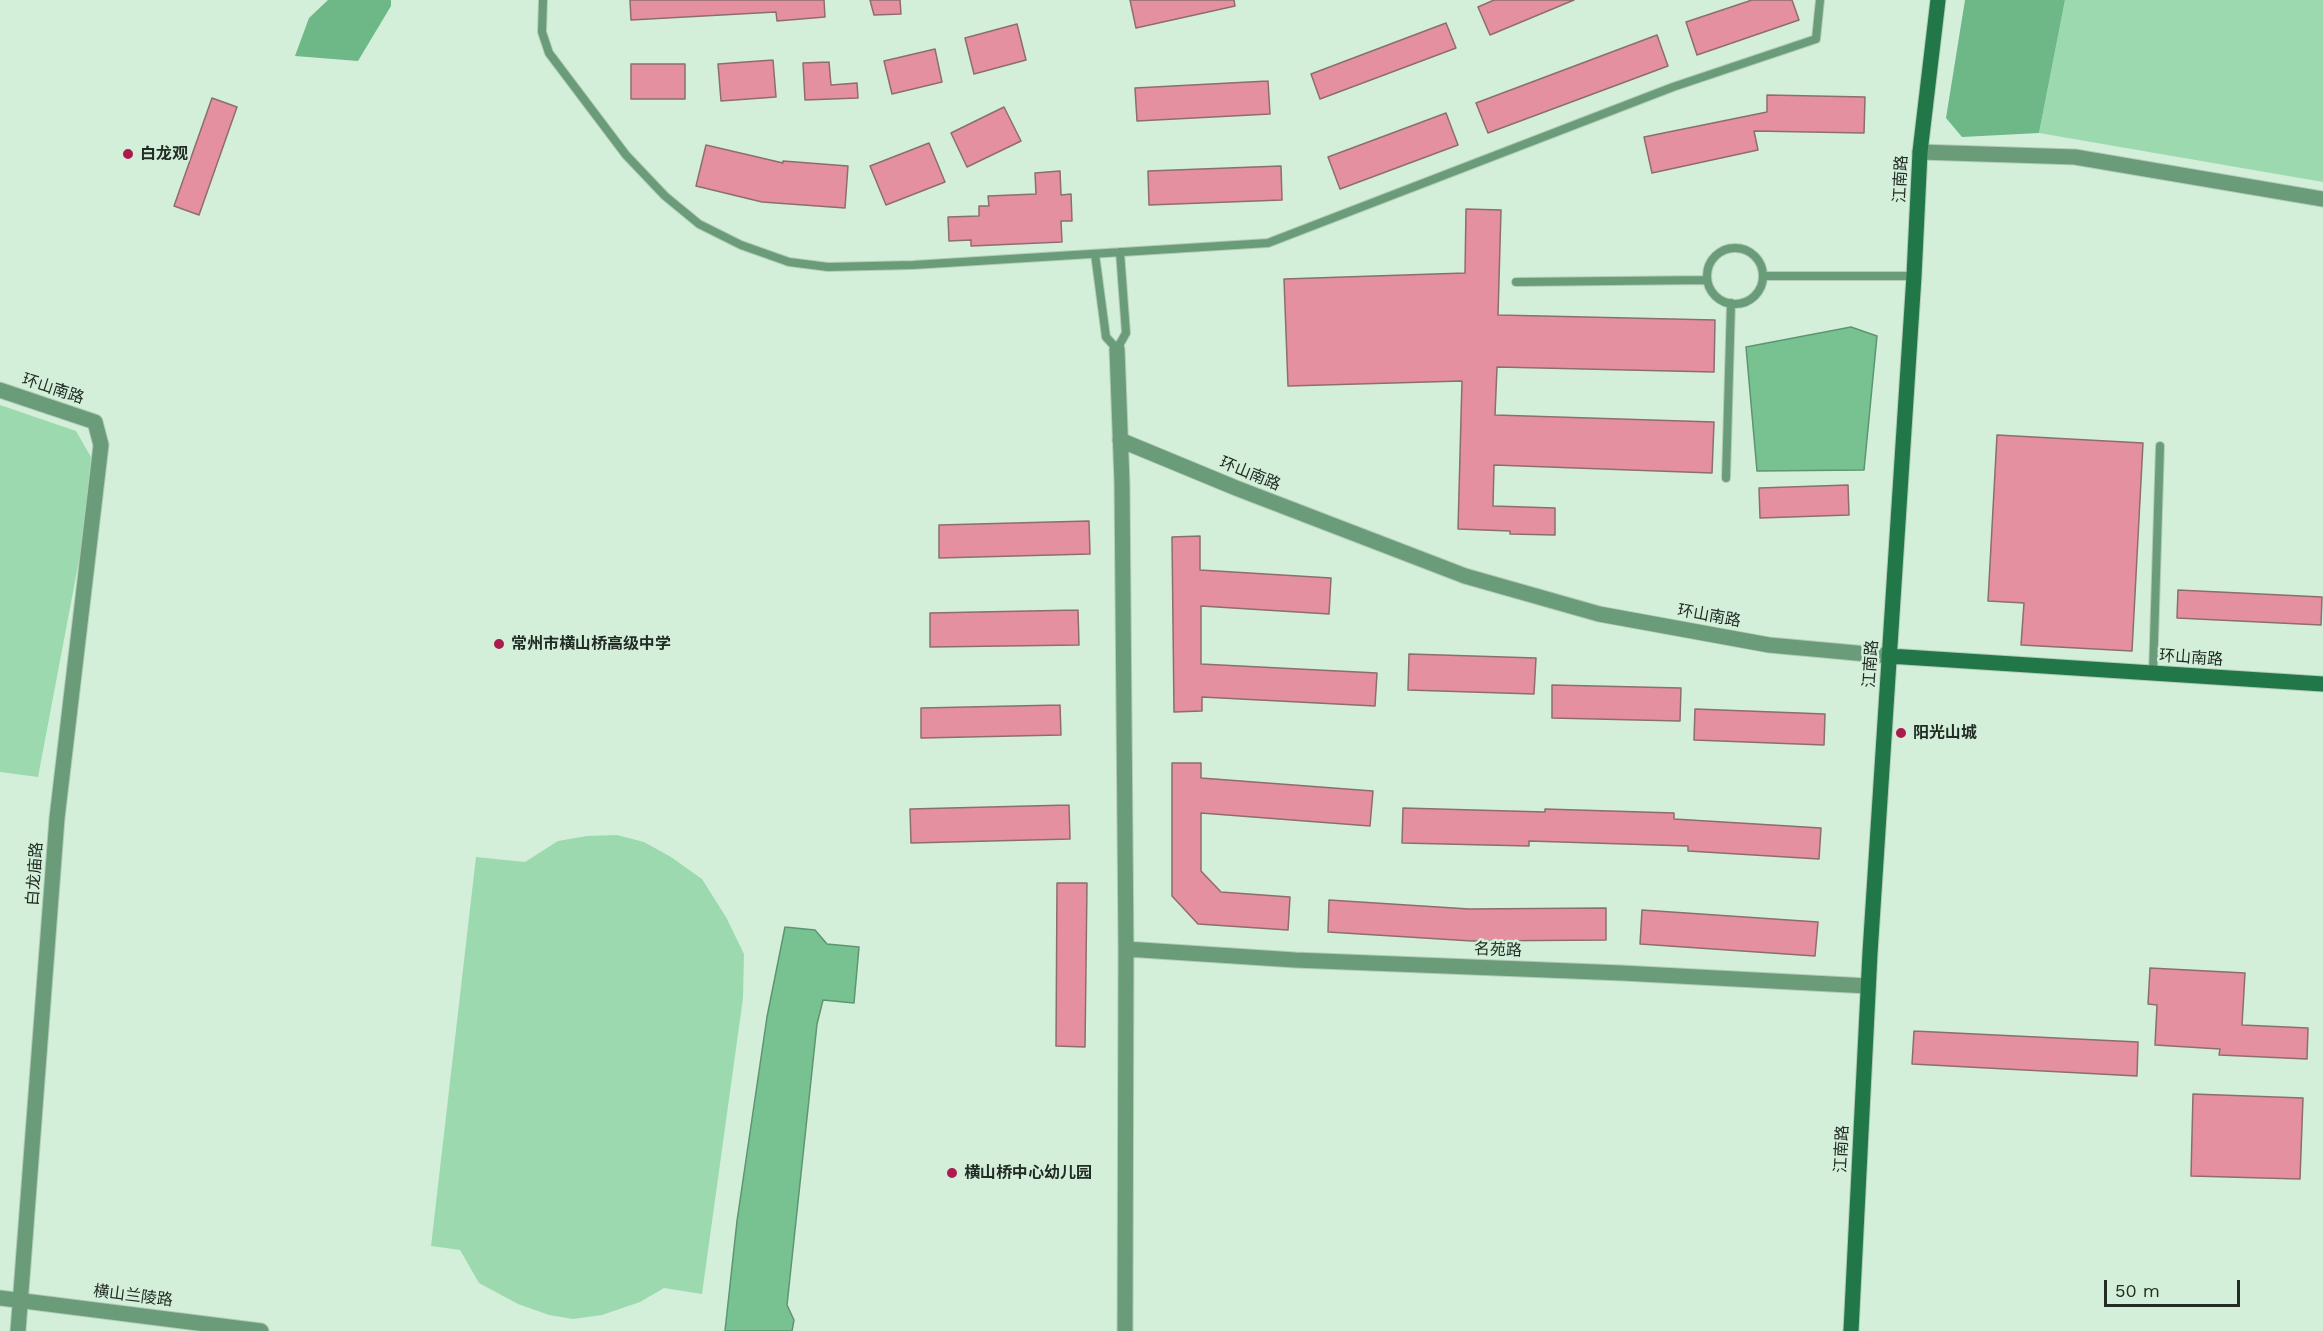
<!DOCTYPE html>
<html>
<head>
<meta charset="utf-8">
<style>
	body { margin:0 }
	#map { position:relative; width:2323px; height:1331px; overflow:hidden; background:#d3efda; font-family:"Work Sans",sans-serif }
	canvas { display:block }
	.scale { position:absolute; left:2104px; top:1280px; width:136px; height:27px; box-sizing:border-box; border:3px solid #222c25; border-top:0; padding-left:8px; font-size:18px; line-height:21px; white-space:nowrap; color:#222c25; -webkit-text-stroke:4px #d3efda; paint-order:stroke }
</style>
</head>
<body>
<div id="map">
<canvas width="2323" height="1331"></canvas>
<div class="scale">50 m</div>
</div>
<script>
const context = document.querySelector('canvas').getContext('2d');
context.lineJoin = 'round';
function paint(path, color) {
  context.fillStyle = color;
  context.fill(path, 'evenodd');
}
function toPath(rows) {
  const path = new Path2D();
  for (const r of rows) {
    if (r.length === 3) {
      path.moveTo(r[0] + r[2], r[1]);
      path.arc(r[0], r[1], r[2], 0, 2 * Math.PI);
      continue;
    }
    path.moveTo(r[0], r[1]);
    for (let i = 2; i < r.length; i += 2) path.lineTo(r[i], r[i + 1]);
  }
  return path;
}
function strokePath(path, color, width, dash) {
  context.strokeStyle = color;
  context.lineWidth = width;
  context.lineCap = dash ? 'butt' : 'round';
  context.setLineDash(dash || []);
  context.stroke(path);
}
function drawText(font, color, halo, rows, align = 'center') {
  context.font = font + ' "Work Sans","Noto Sans SC",sans-serif';
  context.lineWidth = 5;
  context.setLineDash([]);
  context.textBaseline = 'middle';
  context.strokeStyle = halo;
  context.fillStyle = color;
  for (const [text, x, y, turn = 0] of rows) {
    context.save();
    context.translate(x, y);
    context.rotate((+turn || 0) * Math.PI / 180);
    context.textAlign = isNaN(turn) ? turn : align;
    if (halo) context.strokeText(text, 0, 0);
    context.fillText(text, 0, 0);
    context.restore();
  }
}
const green = toPath([
	[2065,0,2323,0,2323,182,2039,133],
	[0,405,76,431,91,457,84,534,38,777,0,772],
	[617,835,644,842,671,857,702,879,726,917,744,954,743,998,702,1294,664,1288,640,1302,602,1315,573,1319,549,1315,518,1304,479,1283,460,1250,431,1246,476,857,525,862,558,841,587,836]
]);
const forest = toPath([
	[328,0,391,0,391,6,358,61,295,56,309,18],
	[1965,0,2065,0,2039,133,1962,137,1946,118]
]);
const water = toPath([
	[1851,327,1877,336,1864,470,1757,471,1746,347,1851,327],
	[785,927,815,930,827,944,859,947,854,1003,823,1000,817,1024,787,1305,794,1320,792,1331,725,1331,737,1221,767,1017,785,927]
]);
const building = toPath([
	[630,0,824,0,825,17,777,21,776,12,631,20,630,0],
	[870,0,900,0,901,14,874,15,870,0],
	[1130,0,1234,0,1235,6,1136,28,1130,0],
	[1494,0,1574,0,1490,35,1478,7,1494,0],
	[1752,0,1792,0,1799,20,1697,55,1686,22,1752,0],
	[1446,23,1456,48,1320,99,1311,74,1446,23],
	[1017,24,1026,60,974,74,965,38,1017,24],
	[1657,35,1668,66,1488,133,1476,103,1657,35],
	[935,49,942,82,892,94,884,61,935,49],
	[773,60,776,97,721,101,718,64,773,60],
	[829,62,831,85,857,83,858,98,805,100,803,63,829,62],
	[631,64,685,64,685,99,631,99,631,64],
	[1268,81,1270,114,1137,121,1135,88,1268,81],
	[1767,95,1865,97,1864,133,1754,131,1758,150,1652,173,1644,137,1767,112,1767,95],
	[212,98,237,107,199,215,174,206,212,98],
	[1004,107,1021,141,967,167,951,133,1004,107],
	[1446,113,1458,145,1340,189,1328,157,1446,113],
	[929,143,945,182,886,205,870,166,929,143],
	[706,145,783,163,783,161,848,166,845,208,762,202,696,186,706,145],
	[1281,166,1282,200,1149,205,1148,171,1281,166],
	[1060,171,1061,195,1071,194,1072,221,1061,221,1062,242,971,246,971,240,949,241,948,217,979,216,979,206,989,206,988,196,1036,194,1035,173,1060,171],
	[1466,209,1501,210,1498,315,1715,320,1714,372,1497,367,1495,415,1714,422,1712,473,1494,465,1493,506,1555,508,1555,535,1510,534,1510,531,1458,529,1462,381,1288,386,1284,279,1465,273,1466,209],
	[1997,435,2143,443,2132,651,2021,645,2024,603,1988,601,1997,435],
	[1848,485,1849,515,1760,518,1759,488,1848,485],
	[1089,521,1090,554,939,558,939,525,1089,521],
	[1200,536,1200,570,1331,578,1329,614,1201,606,1201,664,1377,673,1375,706,1202,697,1202,711,1174,712,1172,537,1200,536],
	[2178,590,2322,597,2321,625,2177,618,2178,590],
	[1078,610,1079,645,930,647,930,613,1078,610],
	[1409,654,1536,658,1534,694,1408,690,1409,654],
	[1552,685,1681,688,1680,721,1552,718,1552,685],
	[1060,705,1061,735,921,738,921,708,1060,705],
	[1695,709,1825,714,1824,745,1694,740,1695,709],
	[1172,763,1201,763,1201,778,1373,791,1370,826,1201,813,1201,871,1221,892,1290,897,1288,930,1198,924,1172,896,1172,763],
	[1069,805,1070,839,911,843,910,809,1069,805],
	[1403,808,1545,812,1545,809,1674,813,1674,819,1821,828,1819,859,1688,851,1688,846,1529,841,1529,846,1402,843,1403,808],
	[1057,883,1087,883,1085,1047,1056,1046,1057,883],
	[1329,900,1469,909,1606,908,1606,940,1472,941,1328,932,1329,900],
	[1642,910,1818,922,1815,956,1640,944,1642,910],
	[2150,968,2245,973,2242,1025,2308,1028,2307,1059,2219,1055,2220,1049,2155,1045,2157,1005,2148,1004,2150,968],
	[1914,1031,2138,1042,2137,1076,1912,1064,1914,1031],
	[2193,1094,2303,1098,2300,1179,2191,1176,2193,1094]
]);
const lane = toPath([
	[543,0,542,32,549,53,626,155,665,196,699,224,741,245,789,262,828,267,913,265,1268,243,1673,87,1816,39,1820,0],
	[1735,276,28],
	[1095,254,1106,337,1117,349,1126,333,1120,252],
	[1763,276,1914,276],
	[1516,282,1707,280],
	[1726,478,1731,303],
	[2153,673,2160,446]
]);
const street = toPath([
	[1920,152,2075,157,2323,199],
	[1117,349,1122,483,1126,949,1125,1331],
	[0,390,95,422,101,445,57,818,18,1331],
	[1120,440,1236,488,1465,576,1599,614,1769,645,1889,656],
	[1126,949,1295,960,1622,973,1868,986],
	[0,1298,261,1331]
]);
const secondary = toPath([
	[1889,656,2323,684],
	[1851,1331,1870,953,1914,276,1920,152,1938,0]
]);
const markers = [
	[128,154,6,"#ac1a4e"],
	[499,644,6,"#ac1a4e"],
	[1901,733,6,"#ac1a4e"],
	[952,1173,6,"#ac1a4e"]
];
const poiNames = [
	["白龙观",140,154],
	["常州市横山桥高级中学",511,644],
	["阳光山城",1913,733],
	["横山桥中心幼儿园",964,1173]
];
const streetNames = [
	["江南路",1901,179,-87],
	["环山南路",53,389,18],
	["环山南路",1250,474,22],
	["环山南路",1709,616,10],
	["环山南路",2191,658,4],
	["江南路",1871,664,-86],
	["白龙庙路",35,874,-86],
	["名苑路",1498,950,2],
	["江南路",1842,1149,-87],
	["横山兰陵路",133,1296,7]
];
paint(green, '#9dd9af');
paint(forest, '#6db886');
paint(water, '#77c290');
strokePath(water, '#5e9570', 1.5);
paint(building, '#e590a0');
strokePath(building, '#8c6d72', 1.5);
strokePath(lane, '#b3ccb9', 10);
strokePath(street, '#b3ccb9', 17);
strokePath(secondary, '#b3ccb9', 17);
strokePath(lane, '#6a9c7a', 8);
strokePath(street, '#6a9c7a', 15);
strokePath(secondary, '#217747', 15);
for (const [x, y, r, color] of markers) {
  const dot = new Path2D();
  dot.arc(x, y, r, 0, 2 * Math.PI);
  context.fillStyle = color;
  context.fill(dot);
  strokePath(dot, '#d3efda', 2);
}
drawText('bold 16px', '#222c25', '#d3efda', poiNames, 'left');
drawText('16px', '#222c25', '#d3efda', streetNames);
</script>
</body>
</html>
